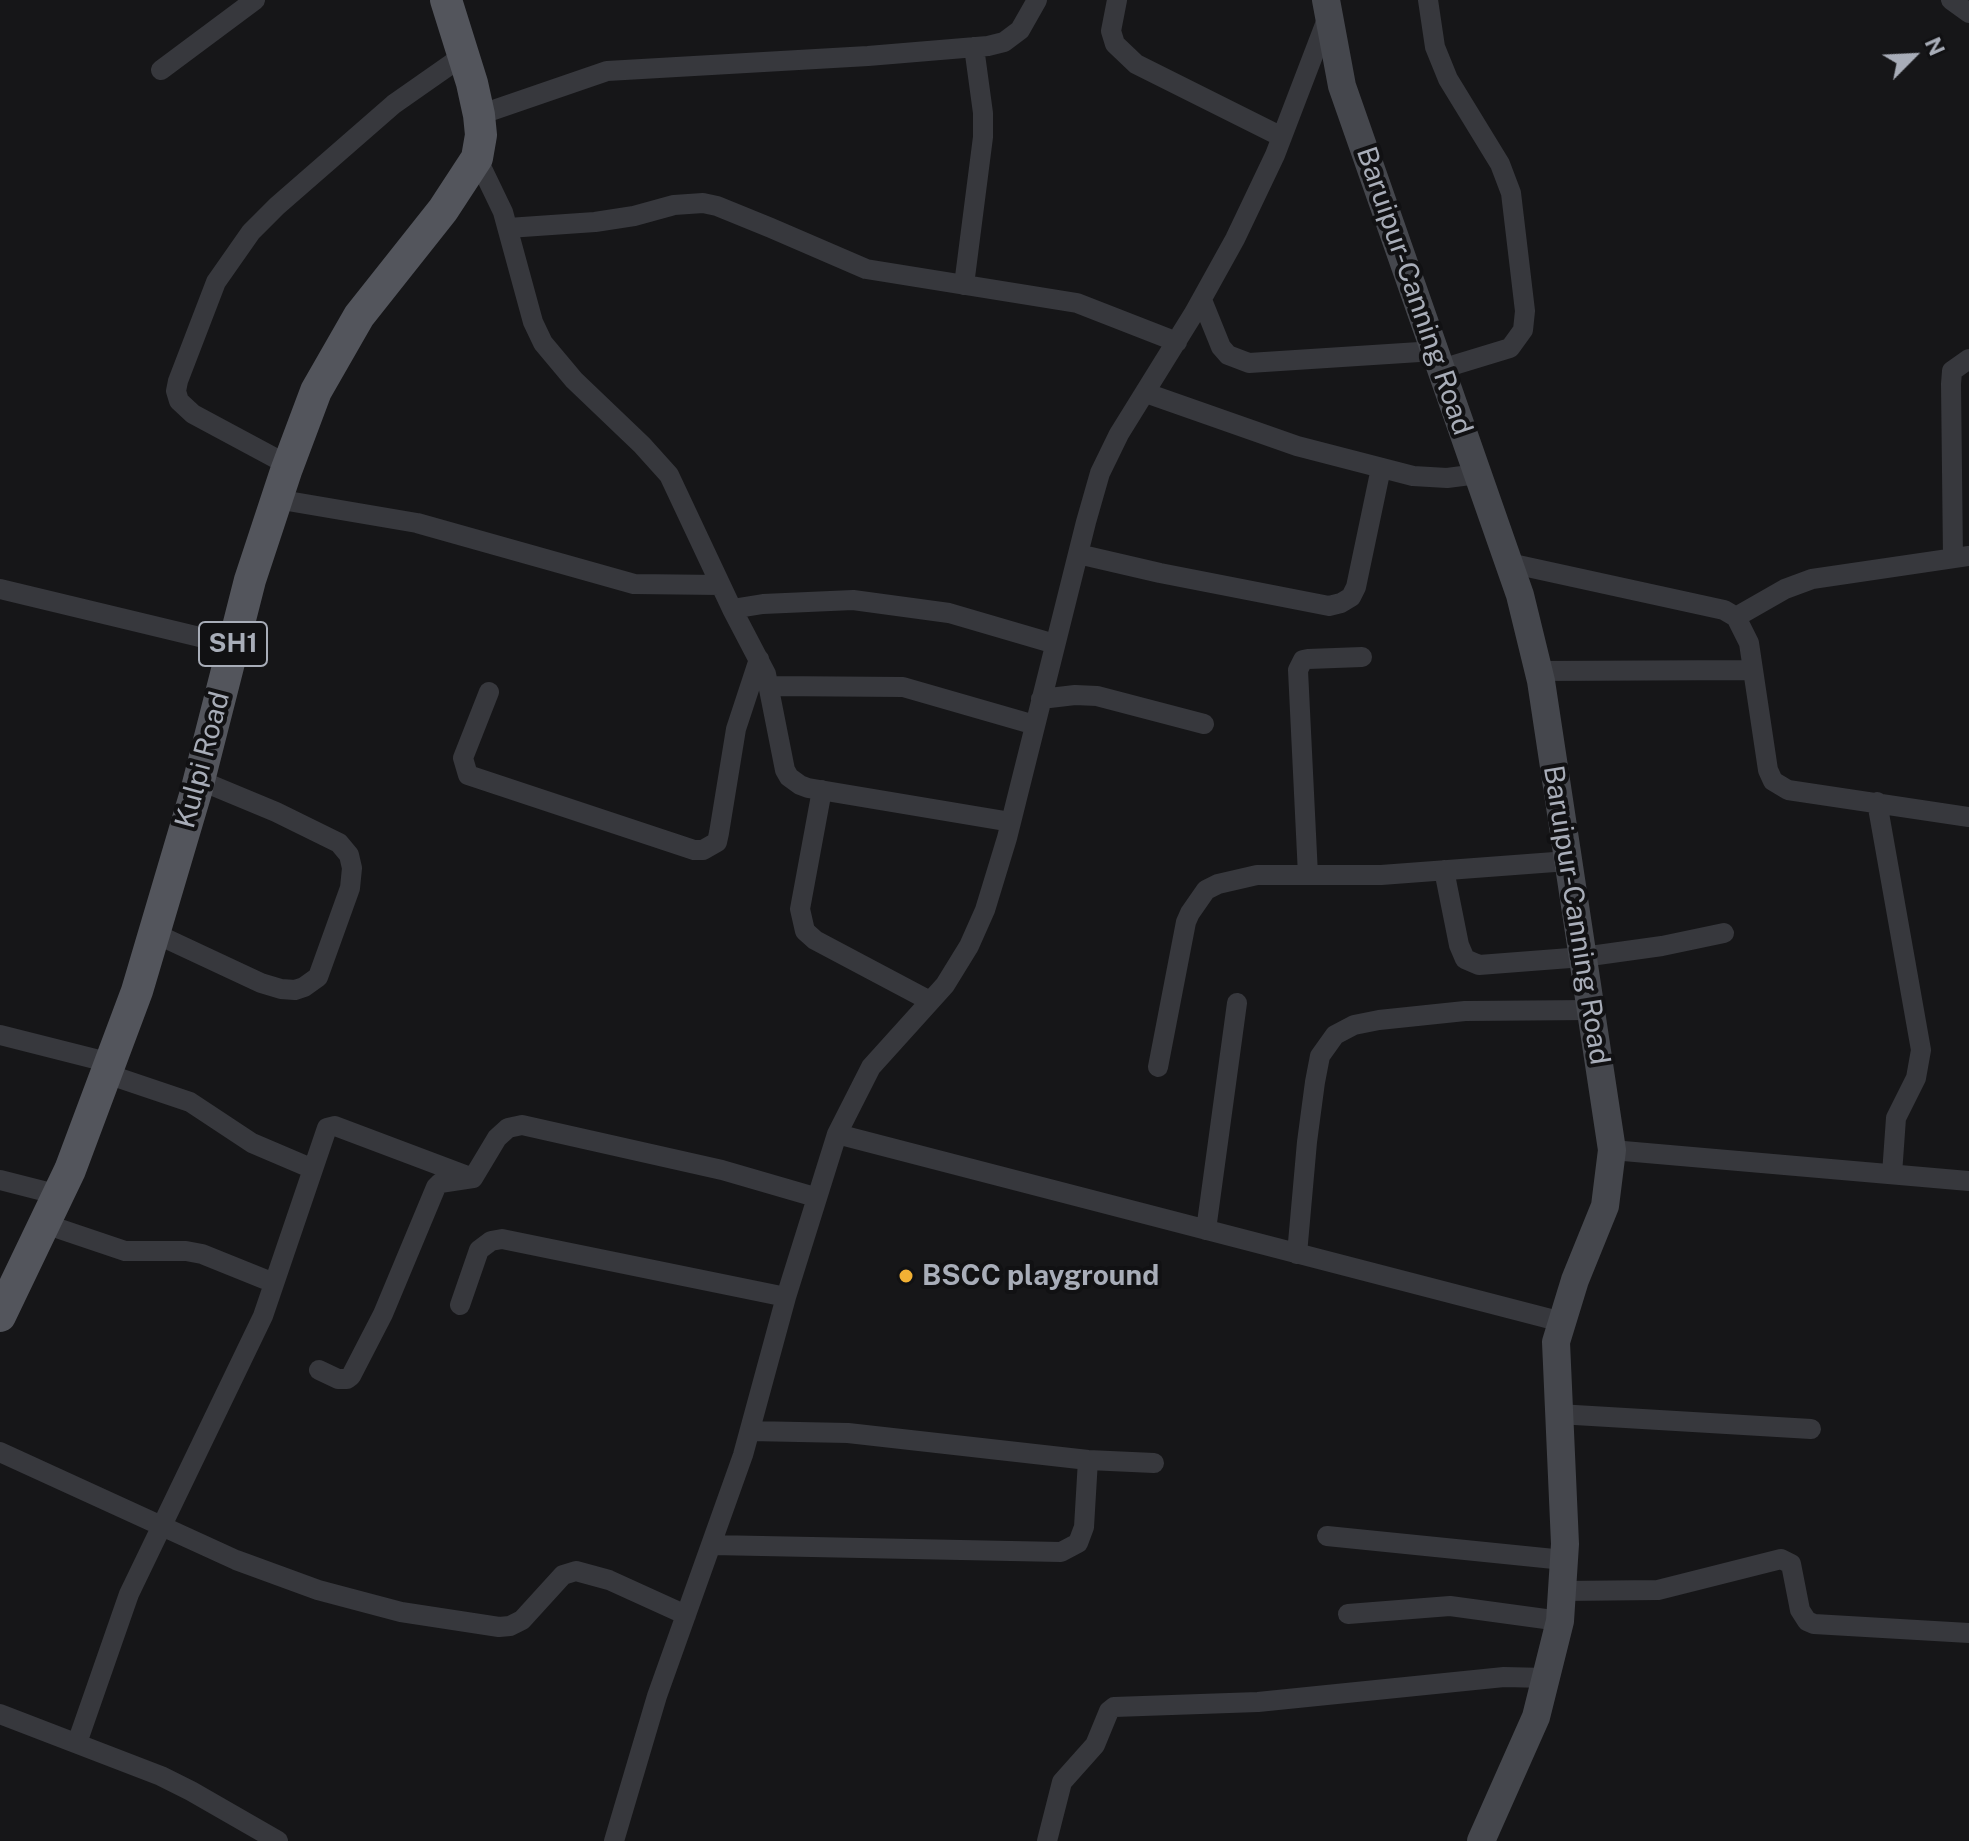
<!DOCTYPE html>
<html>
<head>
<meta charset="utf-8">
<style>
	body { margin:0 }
	#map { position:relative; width:1969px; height:1841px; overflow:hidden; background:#161618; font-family:"Public Sans",sans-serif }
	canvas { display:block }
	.north { position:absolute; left:1873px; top:16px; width:80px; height:80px; -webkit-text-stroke:6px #111113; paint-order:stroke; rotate:66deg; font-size:22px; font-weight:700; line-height:32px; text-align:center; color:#a8adb8 }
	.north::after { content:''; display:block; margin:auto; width:28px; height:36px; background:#a8adb8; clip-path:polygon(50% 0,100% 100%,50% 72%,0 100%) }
</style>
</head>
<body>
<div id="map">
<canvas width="1969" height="1841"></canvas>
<div class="north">N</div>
</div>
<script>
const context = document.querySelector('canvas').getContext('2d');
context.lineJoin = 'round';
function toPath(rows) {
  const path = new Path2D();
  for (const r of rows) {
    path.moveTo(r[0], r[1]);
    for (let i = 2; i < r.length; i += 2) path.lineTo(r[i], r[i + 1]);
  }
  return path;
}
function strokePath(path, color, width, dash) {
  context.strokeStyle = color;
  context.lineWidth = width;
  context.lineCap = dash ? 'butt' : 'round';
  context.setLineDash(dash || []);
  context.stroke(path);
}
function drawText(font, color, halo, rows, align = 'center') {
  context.font = font + ' "Public Sans",sans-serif';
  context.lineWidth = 8;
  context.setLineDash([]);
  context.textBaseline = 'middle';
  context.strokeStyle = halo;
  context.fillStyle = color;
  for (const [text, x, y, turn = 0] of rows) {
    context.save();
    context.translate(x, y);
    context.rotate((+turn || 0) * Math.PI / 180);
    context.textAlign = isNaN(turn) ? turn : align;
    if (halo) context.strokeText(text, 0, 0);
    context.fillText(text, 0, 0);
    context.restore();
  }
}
const minor = toPath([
	[1117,0,1111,31,1115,44,1136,64,1282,137],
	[1428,0,1435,47,1448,79,1500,164,1511,193,1525,311,1523,330,1510,348,1441,369],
	[1951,0,1969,13],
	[161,70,255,0],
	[479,115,607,71,868,56,988,46,1004,42,1020,30,1037,0],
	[477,158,503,212,533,322,543,343,574,380,642,445,669,475,732,609,766,674,785,770,789,777,800,785,808,788,1011,822],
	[508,228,595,222,634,216,674,205,703,203,717,206,771,228,866,269,1077,303,1177,342],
	[964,285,983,137,983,113,974,47],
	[1202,300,1221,347,1228,355,1249,363,1435,351],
	[1146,393,1297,446,1413,476,1447,478,1478,474],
	[288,465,193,414,179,401,176,391,178,381,216,282,251,232,277,206,394,104,464,55],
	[276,499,417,523,634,584,720,585],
	[1078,554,1160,573,1329,606,1341,603,1351,597,1356,587,1381,468],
	[1953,558,1951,384,1952,371,1969,359],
	[1509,563,1724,610,1736,617,1749,643,1768,770,1773,781,1788,790,1969,817],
	[0,589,233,645],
	[732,609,763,604,853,600,949,613,1055,644],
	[1736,617,1785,589,1812,579,1969,556],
	[1538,671,1752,670],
	[770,686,903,687,1035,725],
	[489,692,463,758,468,775,694,850,703,850,717,842,719,833,736,729,759,659],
	[1041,699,1075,695,1097,696,1204,724],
	[822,790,800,909,805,931,815,940,930,1001],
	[1877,802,1921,1050,1916,1078,1896,1118,1892,1174],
	[1444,870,1459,945,1465,959,1479,965,1583,957,1662,946,1724,933],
	[1308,875,1298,670,1303,660,1308,659,1362,657],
	[154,933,261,983,281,989,295,990,304,987,318,977,350,888,352,868,349,855,339,843,276,812,199,780],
	[0,1035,111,1063],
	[1158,1067,1186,922,1190,913,1206,890,1218,884,1257,875,1381,875,1568,861],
	[107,1074,190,1102,252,1143,313,1169],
	[837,1134,1562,1322],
	[1612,1150,1969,1181],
	[0,1180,59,1195],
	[45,1224,125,1251,186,1251,202,1254,274,1283],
	[1206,1230,1237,1003],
	[1297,1254,1307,1142,1315,1082,1320,1056,1335,1035,1354,1025,1379,1020,1465,1011,1590,1010],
	[460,1305,479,1250,491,1241,502,1239,786,1297],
	[319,1370,338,1379,347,1379,351,1376,383,1314,436,1187,440,1183,473,1178,497,1138,508,1128,522,1125,722,1170,815,1197],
	[1558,1414,1811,1429],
	[750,1431,848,1433,1088,1460,1154,1463],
	[0,1452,236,1560,318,1590,401,1612,499,1627,510,1626,522,1620,563,1575,576,1571,609,1580,686,1615],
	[1327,1536,1564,1560],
	[712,1545,1061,1552,1078,1543,1084,1527,1088,1460],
	[1562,1591,1658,1590,1781,1559,1791,1564,1800,1610,1807,1621,1814,1624,1969,1633],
	[1348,1614,1450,1606,1560,1621],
	[0,1714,161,1776,191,1791,278,1841],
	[77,1743,129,1594,263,1316,327,1128,335,1126,473,1178],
	[614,1841,657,1696,743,1455,786,1297,837,1134,871,1067,945,985,969,946,985,910,1007,838,1086,522,1100,473,1119,434,1194,313,1235,239,1275,155,1329,14],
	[1047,1841,1062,1782,1095,1745,1109,1711,1114,1707,1258,1702,1504,1677,1546,1678]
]);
const secondary = toPath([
	[1326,0,1342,86,1520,595,1541,681,1612,1150,1605,1206,1575,1280,1556,1342,1565,1544,1560,1621,1536,1717,1481,1841]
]);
const primary = toPath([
	[0,1316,70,1170,137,991,196,792,250,580,286,471,316,391,359,316,443,210,477,158,481,135,479,115,472,83,446,0]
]);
const markers = [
	[906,1276,8,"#f2b134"]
];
const shields = [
	[233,644,68]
];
const shieldNames = [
	["SH1",233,644]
];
const streetNames = [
	["Baruipur-Canning Road",1414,291,71],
	["Kulpi Road",203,760,-75],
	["Baruipur-Canning Road",1576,915,81]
];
const poiNames = [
	["BSCC playground",922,1276]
];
strokePath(minor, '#37383d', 20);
strokePath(secondary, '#45474d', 28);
strokePath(primary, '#53555c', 32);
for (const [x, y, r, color] of markers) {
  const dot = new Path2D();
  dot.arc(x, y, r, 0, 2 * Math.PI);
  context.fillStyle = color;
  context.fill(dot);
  strokePath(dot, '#111113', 3);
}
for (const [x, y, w] of shields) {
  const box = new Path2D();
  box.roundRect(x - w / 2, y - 22, w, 44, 6);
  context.fillStyle = '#111113';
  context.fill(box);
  strokePath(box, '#a8adb8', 2);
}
drawText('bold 26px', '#a8adb8', null, shieldNames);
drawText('28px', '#a8adb8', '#111113', streetNames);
drawText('bold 28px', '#a8adb8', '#111113', poiNames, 'left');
</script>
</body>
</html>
